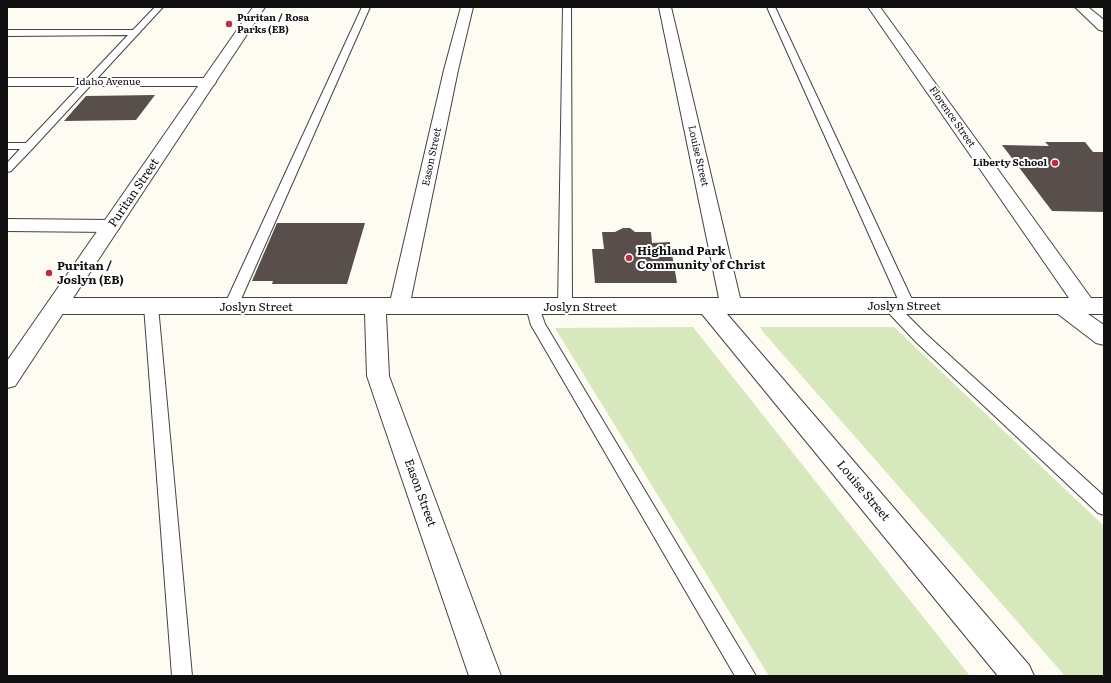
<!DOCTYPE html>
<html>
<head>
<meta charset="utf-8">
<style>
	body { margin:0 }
	#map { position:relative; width:1111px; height:683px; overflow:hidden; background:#fefbf3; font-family:Literata,serif }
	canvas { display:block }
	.frame { position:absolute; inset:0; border:8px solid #101010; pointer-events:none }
</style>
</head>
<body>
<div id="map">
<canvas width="1111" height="683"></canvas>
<div class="frame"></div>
</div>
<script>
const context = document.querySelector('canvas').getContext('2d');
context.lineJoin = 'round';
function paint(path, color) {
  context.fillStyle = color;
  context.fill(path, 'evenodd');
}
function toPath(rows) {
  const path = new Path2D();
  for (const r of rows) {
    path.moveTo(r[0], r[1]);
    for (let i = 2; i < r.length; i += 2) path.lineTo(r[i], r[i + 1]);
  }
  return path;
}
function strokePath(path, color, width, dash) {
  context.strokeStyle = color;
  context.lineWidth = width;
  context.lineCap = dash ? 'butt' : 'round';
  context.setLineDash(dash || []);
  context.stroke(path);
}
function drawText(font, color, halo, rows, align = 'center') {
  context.font = font + ' Literata,serif';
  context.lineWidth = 4;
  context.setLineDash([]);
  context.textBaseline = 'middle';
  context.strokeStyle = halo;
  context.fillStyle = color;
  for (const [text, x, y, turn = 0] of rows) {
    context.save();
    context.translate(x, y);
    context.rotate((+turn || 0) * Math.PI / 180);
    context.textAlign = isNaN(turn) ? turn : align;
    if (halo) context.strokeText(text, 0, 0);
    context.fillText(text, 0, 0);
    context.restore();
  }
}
const green = toPath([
	[693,327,970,676,769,676,555,328],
	[760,327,894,327,1104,526,1104,676,1065,676,764,333]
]);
const building = toPath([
	[155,95,136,120,64,121,86,96],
	[1045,142,1085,142,1093,152,1104,152,1104,212,1052,211,1002,145,1049,146],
	[277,223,365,223,347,284,272,284,273,281,252,281],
	[623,228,630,228,635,232,651,232,652,243,670,242,677,283,595,283,592,249,604,249,602,232,615,232]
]);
const service = toPath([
	[155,7,163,7,33,148,11,171,7,172,7,163,20,149,7,149,7,143,26,143,128,35,7,36,7,30,133,30,155,7],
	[362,7,370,7,238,306,236,309,231,311,226,309,224,306,362,7],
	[563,7,571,7,572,307,570,310,565,312,560,310,558,307,563,7],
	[767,7,775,7,915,306,913,309,908,311,903,309,901,306,767,7],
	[151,301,156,303,158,306,192,676,172,676,144,306,146,303,151,301],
	[890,301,895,303,926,334,1104,496,1104,515,1098,513,916,342,885,309,883,306,885,303,890,301],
	[533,302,538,304,545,324,756,676,735,676,531,325,526,307,528,304,533,302]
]);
const minor = toPath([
	[461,7,473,7,458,70,411,298,719,298,659,7,671,7,740,298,1069,298,868,7,880,7,1091,298,1104,298,1104,314,1088,314,1104,325,1104,345,1096,343,1058,314,727,314,1029,665,1034,676,998,676,702,314,386,314,389,376,501,676,469,676,367,376,365,314,56,314,49,311,46,306,49,301,56,298,391,298,444,70,461,7],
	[1075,7,1088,7,1104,20,1104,31,1099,30,1075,7],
	[7,78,209,78,214,79,216,82,214,85,209,86,7,86,7,78],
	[7,219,111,220,118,222,120,226,118,230,111,232,7,231,7,219]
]);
const tertiary = toPath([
	[253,7,265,7,15,386,7,388,7,361,253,7]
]);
const markers = [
	[229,24,4,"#bb2d43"],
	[1055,163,4,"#bb2d43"],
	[629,258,4,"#bb2d43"],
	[49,273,4,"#bb2d43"]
];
const farPoinames = [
	["Puritan / Rosa",237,18],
	["Parks (EB)",237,30],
	["Liberty School",1047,163,"right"]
];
const farStreetnames = [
	["Idaho Avenue",108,82],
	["Florence Street",952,117,55],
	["Louise Street",698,156,77],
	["Eason Street",432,157,-78]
];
const streetNames = [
	["Puritan Street",134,193,-56],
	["Joslyn Street",904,306],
	["Joslyn Street",256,307],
	["Joslyn Street",580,307],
	["Louise Street",863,491,50],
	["Eason Street",420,493,70]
];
const poiNames = [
	["Highland Park",637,251],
	["Community of Christ",637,265],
	["Puritan /",57,266],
	["Joslyn (EB)",57,280]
];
paint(green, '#d8e8bd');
paint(building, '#584f4c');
strokePath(service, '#434343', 2);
strokePath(minor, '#434343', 2);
strokePath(tertiary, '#434343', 2);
paint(service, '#fff');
paint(minor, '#fff');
paint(tertiary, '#fff');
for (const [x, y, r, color] of markers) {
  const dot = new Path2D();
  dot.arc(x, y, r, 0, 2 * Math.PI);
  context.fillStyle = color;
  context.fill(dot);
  strokePath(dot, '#fff', 1.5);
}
drawText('bold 10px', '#101010', '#fff', farPoinames, 'left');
drawText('10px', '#101010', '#fff', farStreetnames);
drawText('12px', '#101010', '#fff', streetNames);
drawText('bold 12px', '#101010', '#fff', poiNames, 'left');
</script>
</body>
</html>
